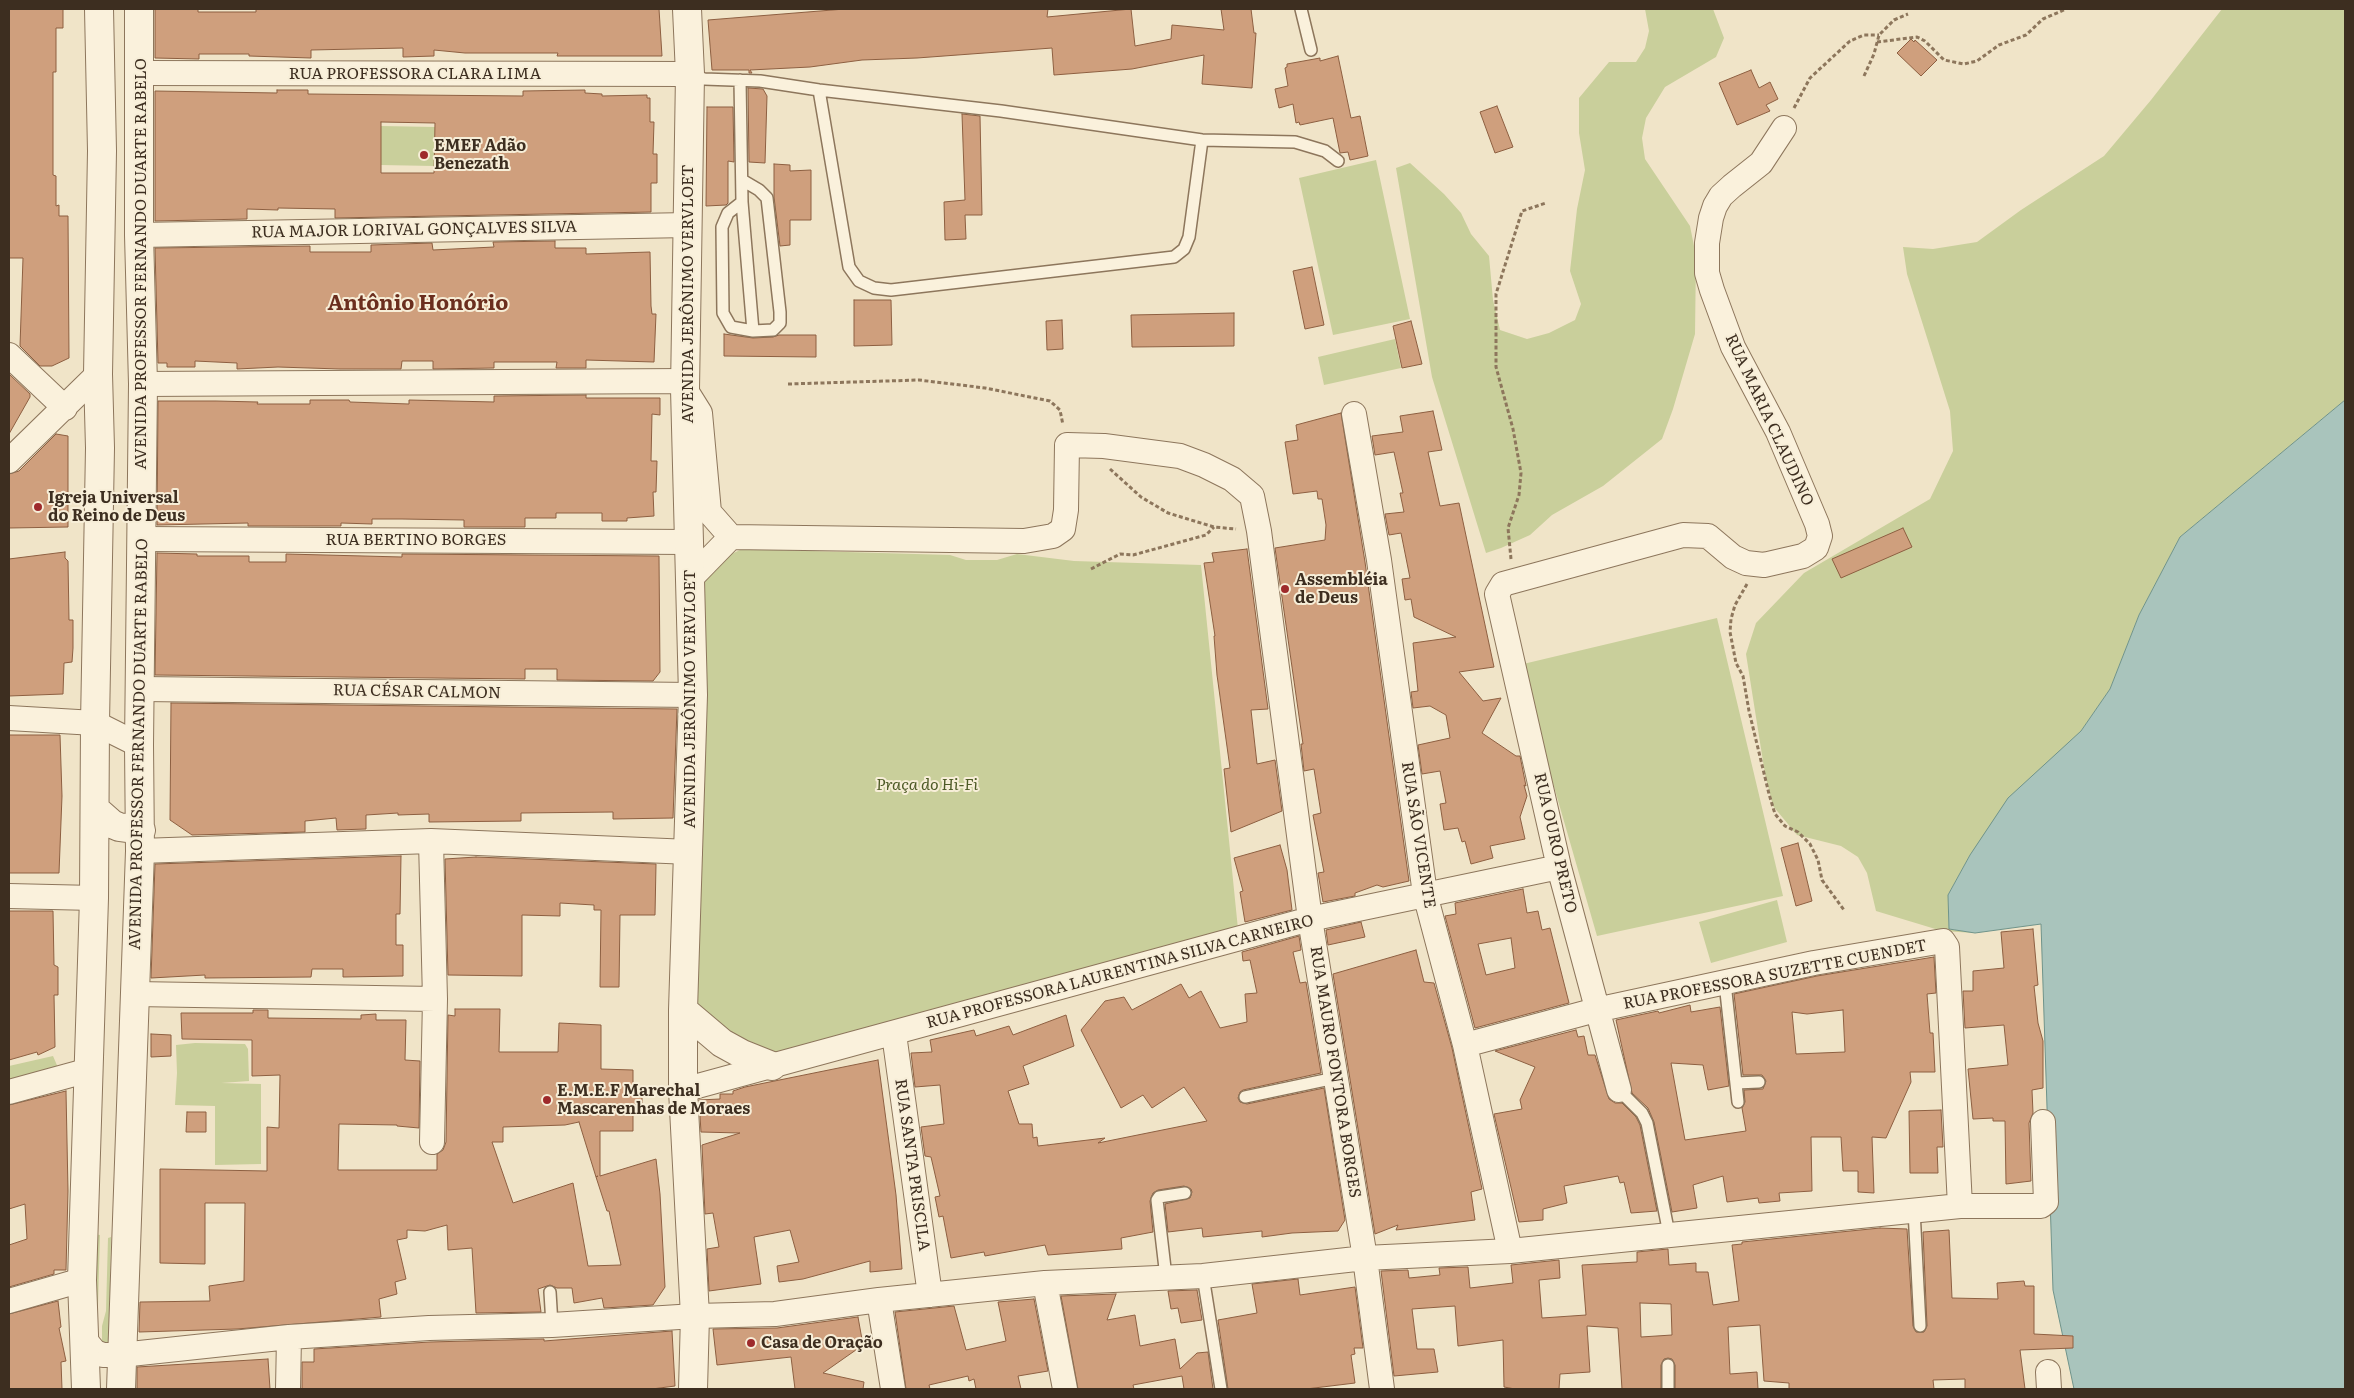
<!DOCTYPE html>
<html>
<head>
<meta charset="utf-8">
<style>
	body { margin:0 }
	#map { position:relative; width:2354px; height:1398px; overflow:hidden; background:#f0e4c8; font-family:Literata,serif }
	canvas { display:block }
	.frame { position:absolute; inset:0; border:10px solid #3d2e20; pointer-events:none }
</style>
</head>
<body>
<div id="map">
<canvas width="2354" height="1398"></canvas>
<div class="frame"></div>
</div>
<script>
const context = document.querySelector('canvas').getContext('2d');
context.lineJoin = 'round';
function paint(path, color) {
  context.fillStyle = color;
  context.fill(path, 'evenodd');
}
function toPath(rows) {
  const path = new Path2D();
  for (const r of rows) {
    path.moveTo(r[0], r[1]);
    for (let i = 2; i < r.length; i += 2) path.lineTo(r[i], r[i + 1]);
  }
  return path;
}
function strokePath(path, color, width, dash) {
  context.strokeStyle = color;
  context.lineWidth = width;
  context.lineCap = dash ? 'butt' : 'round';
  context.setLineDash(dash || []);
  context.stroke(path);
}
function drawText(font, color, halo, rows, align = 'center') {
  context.font = font + ' Literata,serif';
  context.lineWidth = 4;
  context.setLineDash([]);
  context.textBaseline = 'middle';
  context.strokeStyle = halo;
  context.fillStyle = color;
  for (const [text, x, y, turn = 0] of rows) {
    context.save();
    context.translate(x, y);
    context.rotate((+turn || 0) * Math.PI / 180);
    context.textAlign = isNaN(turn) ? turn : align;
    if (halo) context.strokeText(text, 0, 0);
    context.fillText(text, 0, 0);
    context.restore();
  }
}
const green = toPath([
	[1645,9,1713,9,1724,38,1716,57,1665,87,1646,118,1642,138,1645,159,1690,226,1696,256,1695,334,1673,409,1662,439,1603,486,1552,515,1530,535,1501,548,1486,553,1432,377,1396,168,1410,163,1444,194,1461,213,1471,234,1489,256,1493,300,1500,330,1527,339,1549,333,1575,320,1581,304,1570,271,1577,209,1585,170,1579,133,1579,98,1609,62,1636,62,1645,48,1649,31],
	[2222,9,2345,9,2345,400,2180,537,2139,615,2110,689,2081,731,2055,757,1970,855,1948,895,1949,929,1975,933,1942,931,1876,911,1867,873,1858,857,1841,846,1797,835,1773,806,1765,774,1746,654,1756,623,1804,573,1930,499,1953,451,1950,411,1907,274,1903,247,1933,249,1977,242,2021,210,2104,156,2151,100],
	[381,126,435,127,434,166,381,165],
	[1376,160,1410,319,1333,335,1299,178],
	[1395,339,1401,368,1324,385,1318,357],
	[742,549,950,555,966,560,997,560,1017,554,1074,561,1201,565,1238,929,1130,969,757,1057,695,1016,701,582,719,560],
	[1717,618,1783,896,1597,936,1519,665],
	[1777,900,1787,942,1711,963,1699,922],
	[195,1043,245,1044,248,1049,249,1081,221,1083,261,1084,261,1164,215,1165,215,1106,175,1105,177,1073,176,1045],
	[53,1056,59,1070,9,1087,9,1066],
	[94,1234,100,1235,97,1339],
	[111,1237,109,1343,102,1343,102,1326,106,1311,108,1238]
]);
const water = toPath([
	[2345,400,2345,1389,2074,1389,2053,1290,2041,924,1975,933,1949,929,1948,895,1970,855,2008,798,2081,731,2110,689,2139,615,2180,537,2345,400]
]);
const building = toPath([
	[9,9,63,9,63,28,56,28,56,72,53,72,53,175,56,176,56,206,59,205,59,216,68,216,69,358,52,366,40,366,20,346,23,258,9,258,9,9],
	[155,9,198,9,198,12,256,12,256,9,659,9,662,56,557,56,558,53,465,53,434,50,434,56,403,57,403,48,311,50,311,58,249,56,249,54,199,54,199,59,155,58,155,9],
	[845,9,1048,9,1047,17,1131,9,1135,46,1171,39,1172,25,1224,30,1221,9,1251,9,1254,33,1256,33,1252,88,1202,84,1204,55,1132,69,1054,75,1052,48,917,58,862,60,810,67,750,70,752,73,749,73,749,70,712,70,708,20,845,9],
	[1911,39,1914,42,1915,40,1937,60,1921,76,1897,53,1911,39],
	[1338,56,1351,118,1360,116,1368,156,1350,160,1348,152,1340,153,1333,118,1300,125,1299,122,1296,123,1293,104,1279,108,1275,89,1288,86,1285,68,1287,67,1287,64,1320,58,1320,61,1338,56],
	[1751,70,1759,88,1770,82,1778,99,1766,105,1770,111,1737,125,1719,83,1751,70],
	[748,88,763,89,767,96,765,163,749,162,748,88],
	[277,90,308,90,308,94,523,96,523,91,585,90,585,93,602,94,602,96,647,95,647,98,650,98,650,122,654,122,653,154,657,154,657,183,651,183,651,212,335,218,335,209,278,208,278,210,247,209,247,219,155,221,155,91,277,93,277,90],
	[381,122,435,123,434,173,381,173,381,122],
	[1497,106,1513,147,1495,153,1480,112,1497,106],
	[707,107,733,107,734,162,728,161,728,203,726,205,706,206,707,107],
	[962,114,980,116,982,215,965,215,966,239,945,240,944,202,965,200,962,114],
	[774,164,790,165,790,171,811,170,811,220,790,220,790,245,780,246,774,197,774,164],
	[555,241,555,248,586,248,586,254,650,252,651,306,652,314,656,314,654,362,586,360,586,368,556,368,557,362,494,362,494,368,433,369,433,361,402,361,401,369,340,369,278,367,237,369,237,363,195,361,195,367,167,367,167,363,158,363,155,248,310,246,310,252,371,252,371,245,432,243,433,250,494,247,493,242,555,241],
	[1312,267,1324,325,1305,329,1293,271,1312,267],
	[854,300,891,300,892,345,854,346,854,300],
	[1234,313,1234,346,1132,347,1131,315,1234,313],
	[1062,320,1063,349,1047,350,1046,321,1062,320],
	[1411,321,1422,364,1402,368,1393,326,1411,321],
	[724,334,753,338,773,337,779,335,816,335,816,357,724,356,724,334],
	[9,374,30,394,30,397,9,434,9,374],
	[586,395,586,398,660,398,660,415,652,414,651,461,657,461,656,492,653,492,654,516,627,518,627,521,602,521,602,513,556,513,556,518,525,518,525,527,464,527,464,520,402,519,372,519,372,524,341,523,341,526,248,526,248,523,157,525,158,401,216,401,258,402,257,404,310,404,310,400,349,400,350,402,409,404,409,400,494,402,494,396,586,395],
	[1433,411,1442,450,1428,452,1440,506,1459,503,1494,667,1459,672,1483,701,1501,698,1482,733,1516,756,1520,756,1526,786,1524,785,1527,796,1520,817,1525,839,1490,846,1493,858,1471,864,1465,841,1462,842,1458,828,1444,830,1440,804,1446,803,1440,771,1422,774,1418,745,1450,738,1446,715,1430,706,1413,708,1411,692,1418,691,1413,643,1456,637,1414,617,1411,599,1405,600,1402,579,1410,578,1401,533,1389,535,1385,514,1404,512,1400,493,1403,493,1394,452,1375,455,1372,436,1403,432,1400,416,1433,411],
	[1341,413,1365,562,1409,881,1383,887,1377,885,1355,893,1355,896,1323,902,1318,873,1324,872,1313,815,1321,813,1314,769,1304,771,1301,744,1303,744,1275,548,1325,540,1326,525,1322,499,1318,499,1317,491,1293,494,1285,442,1298,440,1296,425,1341,413],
	[56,434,68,436,68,527,9,528,9,474,19,471,56,434],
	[1903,528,1912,547,1841,578,1832,559,1903,528],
	[1247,549,1268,709,1251,710,1257,764,1275,760,1282,811,1231,832,1224,769,1230,768,1217,675,1214,636,1215,636,1204,563,1214,562,1212,553,1247,549],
	[65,552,65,558,68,561,69,620,73,620,73,648,72,662,64,663,63,694,9,696,9,559,65,552],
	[157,553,197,554,197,556,249,556,249,562,286,562,286,554,402,557,402,554,659,556,660,672,653,681,557,680,557,669,525,669,525,679,155,675,157,553],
	[171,703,677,709,673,818,613,819,613,812,521,813,521,821,429,822,429,814,398,815,398,813,366,815,366,829,337,830,336,818,305,821,305,832,192,835,170,820,171,703],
	[9,735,60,735,62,796,59,873,9,873,9,735],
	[1798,843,1812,901,1796,906,1781,848,1798,843],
	[1280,845,1287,870,1292,910,1245,922,1240,892,1243,891,1234,858,1280,845],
	[401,856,400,914,396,914,396,945,403,945,403,976,343,977,343,969,312,969,311,977,205,978,205,975,151,978,155,864,401,856],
	[476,857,656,864,655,915,620,915,619,987,600,987,601,910,594,910,594,905,560,903,560,916,522,915,522,976,448,975,445,859,476,857],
	[1523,889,1527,913,1538,911,1542,930,1550,928,1569,1003,1475,1028,1445,916,1456,914,1455,903,1523,889],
	[1511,938,1515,968,1486,975,1478,944,1511,938],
	[9,911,53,911,54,965,58,967,58,995,54,995,55,1047,38,1055,37,1052,9,1060,9,911],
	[1361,922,1365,937,1328,945,1326,930,1361,922],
	[2033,929,2038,985,2034,986,2038,1023,2043,1041,2043,1088,2032,1090,2033,1113,2029,1123,2031,1181,2006,1184,2005,1121,1993,1121,1993,1118,1973,1119,1968,1069,2008,1065,2004,1025,1965,1028,1963,991,1973,991,1973,971,2004,968,2001,932,2033,929],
	[1299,936,1301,950,1293,952,1300,983,1306,982,1321,1073,1243,1090,1240,1092,1238,1098,1240,1102,1247,1104,1324,1088,1345,1220,1338,1231,1292,1233,1262,1237,1262,1231,1203,1237,1202,1228,1168,1232,1165,1204,1190,1198,1192,1192,1191,1189,1184,1186,1158,1190,1153,1193,1150,1201,1153,1232,1121,1238,1122,1249,1048,1255,1045,1245,985,1256,984,1252,951,1258,943,1216,939,1217,935,1197,940,1196,931,1157,925,1156,921,1127,944,1124,940,1085,915,1087,911,1053,932,1052,930,1040,974,1030,976,1036,1009,1026,1013,1035,1066,1015,1074,1046,1023,1066,1029,1084,1008,1091,1019,1124,1032,1124,1033,1138,1037,1137,1038,1146,1105,1138,1098,1143,1207,1121,1184,1087,1152,1108,1143,1095,1121,1108,1081,1030,1105,1001,1124,997,1132,1010,1181,984,1189,998,1201,991,1220,1028,1247,1022,1245,994,1257,993,1250,960,1243,961,1242,952,1299,936],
	[1416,950,1424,982,1434,983,1452,1048,1482,1189,1471,1192,1475,1220,1396,1230,1398,1225,1375,1234,1333,974,1416,950],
	[1934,957,1936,993,1927,994,1930,1033,1933,1033,1935,1072,1910,1072,1911,1082,1886,1138,1872,1137,1874,1193,1858,1192,1858,1171,1843,1171,1841,1137,1811,1137,1812,1191,1779,1193,1780,1201,1759,1203,1758,1198,1727,1202,1723,1176,1693,1185,1697,1208,1672,1212,1654,1122,1648,1108,1632,1093,1616,1020,1658,1011,1659,1013,1690,1005,1691,1012,1720,1007,1729,1086,1708,1090,1703,1065,1671,1063,1685,1140,1746,1131,1742,1108,1745,1102,1744,1090,1763,1089,1766,1081,1762,1075,1743,1075,1734,994,1817,976,1934,957],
	[1843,1010,1845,1052,1796,1054,1792,1012,1807,1014,1843,1010],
	[455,1009,500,1009,499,1052,558,1052,559,1023,601,1025,601,1069,633,1070,633,1088,640,1090,640,1094,642,1094,642,1112,633,1113,633,1131,600,1131,600,1176,656,1159,660,1194,665,1287,653,1305,604,1308,602,1298,574,1303,572,1288,557,1288,550,1285,538,1289,541,1312,476,1313,472,1248,448,1250,447,1225,425,1231,407,1230,407,1238,397,1240,406,1279,395,1282,397,1294,379,1299,381,1317,237,1329,139,1332,140,1302,210,1301,209,1286,244,1281,245,1203,205,1203,205,1264,160,1263,160,1169,267,1171,267,1127,279,1128,280,1075,252,1076,252,1040,182,1039,181,1013,253,1013,253,1010,268,1010,268,1018,361,1019,361,1015,376,1014,376,1020,406,1020,405,1060,420,1061,419,1128,397,1126,397,1125,339,1124,338,1170,437,1170,437,1154,443,1150,446,1142,448,1015,455,1016,455,1009],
	[579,1122,596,1177,598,1176,596,1177,607,1211,609,1211,621,1265,588,1266,573,1183,513,1203,492,1142,503,1142,503,1127,565,1125,579,1122],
	[1576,1030,1578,1037,1584,1036,1588,1055,1595,1055,1609,1099,1615,1103,1622,1103,1636,1117,1640,1125,1657,1211,1631,1213,1624,1182,1620,1183,1618,1176,1564,1186,1567,1203,1543,1209,1543,1220,1519,1222,1494,1114,1522,1109,1520,1100,1535,1067,1495,1051,1576,1030],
	[151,1034,171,1035,171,1056,151,1057,151,1034],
	[878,1060,896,1195,902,1269,870,1272,870,1261,803,1279,779,1282,777,1266,799,1262,790,1230,754,1237,761,1284,709,1291,707,1249,719,1247,713,1213,705,1214,702,1145,740,1133,701,1132,699,1100,720,1099,720,1094,733,1094,733,1091,745,1087,878,1060],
	[66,1091,68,1191,66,1270,54,1270,54,1274,9,1287,9,1245,27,1239,25,1204,9,1209,9,1105,66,1091],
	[1941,1110,1943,1147,1937,1147,1938,1173,1910,1173,1909,1111,1941,1110],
	[187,1112,206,1112,206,1132,186,1132,187,1112],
	[1880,1228,1907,1229,1913,1326,1916,1332,1924,1332,1927,1326,1923,1232,1949,1230,1952,1298,1998,1299,1997,1283,2024,1281,2025,1286,2034,1286,2034,1334,2073,1336,2073,1348,2020,1350,2025,1389,1965,1389,1965,1379,1933,1380,1934,1389,1789,1389,1789,1383,1764,1381,1760,1325,1728,1327,1730,1374,1757,1372,1758,1389,1675,1389,1675,1365,1672,1359,1668,1358,1664,1359,1661,1365,1661,1389,1622,1389,1618,1328,1587,1326,1590,1372,1560,1374,1559,1389,1515,1389,1504,1387,1503,1340,1458,1346,1455,1306,1412,1309,1417,1349,1434,1349,1438,1372,1394,1376,1381,1271,1408,1270,1409,1278,1440,1275,1439,1268,1468,1267,1470,1288,1513,1283,1511,1265,1559,1260,1560,1278,1539,1280,1542,1318,1586,1315,1582,1265,1637,1262,1637,1252,1668,1249,1669,1265,1696,1263,1696,1272,1708,1272,1713,1305,1739,1301,1732,1245,1742,1244,1742,1242,1880,1228],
	[1640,1303,1671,1304,1672,1335,1641,1337,1640,1303],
	[1298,1279,1300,1295,1355,1287,1363,1348,1354,1348,1355,1354,1351,1355,1355,1383,1306,1389,1228,1389,1218,1320,1257,1313,1252,1284,1298,1279],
	[1197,1290,1202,1320,1181,1323,1178,1308,1171,1309,1168,1291,1197,1290],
	[1116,1294,1107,1320,1135,1315,1140,1346,1175,1339,1180,1369,1197,1353,1208,1352,1213,1389,1184,1389,1182,1376,1133,1385,1134,1389,1078,1389,1061,1296,1116,1294],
	[1034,1299,1048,1371,1018,1376,1021,1389,976,1389,974,1379,969,1381,968,1376,929,1385,930,1389,906,1389,895,1312,954,1306,966,1350,1006,1341,998,1302,1034,1299],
	[58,1301,61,1327,59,1328,66,1361,61,1362,62,1389,9,1389,9,1314,58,1301],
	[858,1317,863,1345,823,1373,864,1382,863,1389,795,1389,791,1357,717,1365,713,1329,777,1328,858,1317],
	[672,1331,675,1386,652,1389,302,1389,302,1362,314,1362,314,1349,430,1342,544,1339,544,1341,672,1331],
	[268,1359,270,1389,137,1389,137,1367,268,1359]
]);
const path = toPath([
	[1877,42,1917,37,1925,41,1944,60,1964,64,1977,61,1999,45,2026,35,2043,19,2066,9],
	[1864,76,1874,54,1879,35,1894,20,1908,14],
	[1794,108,1810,78,1850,41,1864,35,1879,35],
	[788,384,919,380,985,388,1050,401,1060,410,1063,425],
	[1110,469,1141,497,1168,513,1214,527,1236,529],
	[1511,559,1508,528,1519,495,1521,473,1513,429,1496,367,1496,294,1522,211,1546,203],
	[1091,569,1120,554,1133,555,1206,535,1214,527],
	[1747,584,1735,605,1731,619,1730,632,1736,663,1743,676,1749,711,1769,794,1775,814,1785,826,1798,832,1810,844,1818,860,1822,880,1844,910]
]);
const service = toPath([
	[1301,9,1311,50],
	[690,74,704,79,760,81,819,90,1001,111,1202,140,1295,142,1325,151,1338,161],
	[740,80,742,202,753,331,731,327,723,313,722,227,728,213,742,202],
	[819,90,849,267,859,281,874,288,891,290,1174,257,1184,249,1189,237,1202,140],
	[742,180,759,190,767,198,780,312,780,323,773,330,753,331],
	[1725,983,1738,1102],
	[1736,1083,1759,1082],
	[1619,1090,1642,1113,1647,1123,1669,1234],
	[1245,1097,1335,1078],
	[1914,1210,1920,1326],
	[1203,1276,1221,1389],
	[1166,1277,1157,1200,1159,1197,1185,1193],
	[550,1292,552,1325],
	[1668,1365,1668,1389]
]);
const minor = toPath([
	[140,73,690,74],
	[139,235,689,225],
	[9,355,65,408],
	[143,384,685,381],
	[685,389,700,413,709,512,731,537],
	[1354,414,1379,560,1425,894,1465,1045,1510,1251],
	[9,461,98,374],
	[142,539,690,542],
	[691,578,731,537,1024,541,1053,536,1063,529,1066,510,1067,445,1104,446,1180,456,1204,465,1232,479,1252,496,1259,531,1310,919,1365,1258,1382,1389],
	[141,689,693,695],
	[9,718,95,723,139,745],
	[431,841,435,999,432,1142],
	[140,851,431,841,690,852],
	[9,896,94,898],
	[135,994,435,999],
	[894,1034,930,1295],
	[1465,1045,1596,1010,1814,963,1943,941,1947,947,1960,1206],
	[683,1090,1310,919,1559,867],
	[1619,1090,1559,867,1497,594,1503,584,1683,535,1708,536,1733,557,1746,563,1764,565,1803,556,1816,548,1820,536,1817,524,1778,432,1733,347,1712,290,1707,273,1707,243,1711,218,1715,206,1721,196,1732,186,1761,163,1784,128],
	[9,1092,89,1070],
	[1045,1283,1065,1389],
	[879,1300,893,1389],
	[9,1301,82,1280],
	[85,1340,95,1352,103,1355,121,1355,289,1337,429,1328,552,1325,695,1316,775,1314,879,1300,1045,1283,1203,1276,1365,1258,1510,1251,1960,1206,2041,1206,2046,1202,2043,1122],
	[2048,1372,2049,1389],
	[288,1389,289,1337]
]);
const tertiary = toPath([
	[687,9,690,74,685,389,693,695,683,1010,683,1090,695,1316,693,1389],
	[95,809,112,824,119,827,141,830],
	[683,1010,722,1043,742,1054,772,1066],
	[86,1389,82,1280,94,898,95,723,100,448,98,374,102,151,99,9],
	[121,1389,140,851,139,745,143,384,139,235,139,9]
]);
const markers = [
	[424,155,5,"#9e2a2b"],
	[38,507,5,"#9e2a2b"],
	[1285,589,5,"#9e2a2b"],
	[547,1100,5,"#9e2a2b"],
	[751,1343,5,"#9e2a2b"]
];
const streetNames = [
	["RUA PROFESSORA CLARA LIMA",415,74],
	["RUA MAJOR LORIVAL GONÇALVES SILVA",414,230,-1],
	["AVENIDA PROFESSOR FERNANDO DUARTE RABELO",141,264,-90],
	["AVENIDA JERÔNIMO VERVLOET",688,294,-90],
	["RUA MARIA CLAUDINO",1769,420,65],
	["RUA BERTINO BORGES",416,540],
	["RUA CÉSAR CALMON",417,692,1],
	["AVENIDA JERÔNIMO VERVLOET",690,699,-90],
	["AVENIDA PROFESSOR FERNANDO DUARTE RABELO",139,744,-89],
	["RUA SÃO VICENTE",1418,835,81],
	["RUA OURO PRETO",1555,843,77],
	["RUA PROFESSORA LAURENTINA SILVA CARNEIRO",1120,972,-15],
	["RUA PROFESSORA SUZETTE CUENDET",1775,975,-11],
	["RUA MAURO FONTORA BORGES",1335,1072,81],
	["RUA SANTA PRISCILA",912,1165,82]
];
const poiNames = [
	["EMEF Adão",434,146],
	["Benezath",434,164],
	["Igreja Universal",48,498],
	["do Reino de Deus",48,516],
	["Assembléia",1295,580],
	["de Deus",1295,598],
	["E.M.E.F Marechal",557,1091],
	["Mascarenhas de Moraes",557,1109],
	["Casa de Oração",761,1343]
];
const parkNames = [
	["Praça do Hi-Fi",927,785]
];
const districtNames = [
	["Antônio Honório",418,304]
];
paint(green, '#c9cf9b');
paint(water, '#a9c4bc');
strokePath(water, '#6f938a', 1);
paint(building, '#cf9f7d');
strokePath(building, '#8d5f41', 1);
strokePath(service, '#8d765c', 14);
strokePath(minor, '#8d765c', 26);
strokePath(tertiary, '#8d765c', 30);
strokePath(path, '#8d765c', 3, [4, 2.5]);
strokePath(service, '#faf1dc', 11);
strokePath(minor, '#faf1dc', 24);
strokePath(tertiary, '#faf1dc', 28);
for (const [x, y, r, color] of markers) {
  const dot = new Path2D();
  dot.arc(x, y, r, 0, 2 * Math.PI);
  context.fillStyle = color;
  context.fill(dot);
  strokePath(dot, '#f7eed8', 2);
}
drawText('16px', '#3d2e20', '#f7eed8', streetNames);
drawText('bold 16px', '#3d2e20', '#f7eed8', poiNames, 'left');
drawText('italic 16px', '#4d5a26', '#f7eed8', parkNames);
drawText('bold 21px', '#6b2e1e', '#f7eed8', districtNames);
</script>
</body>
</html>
